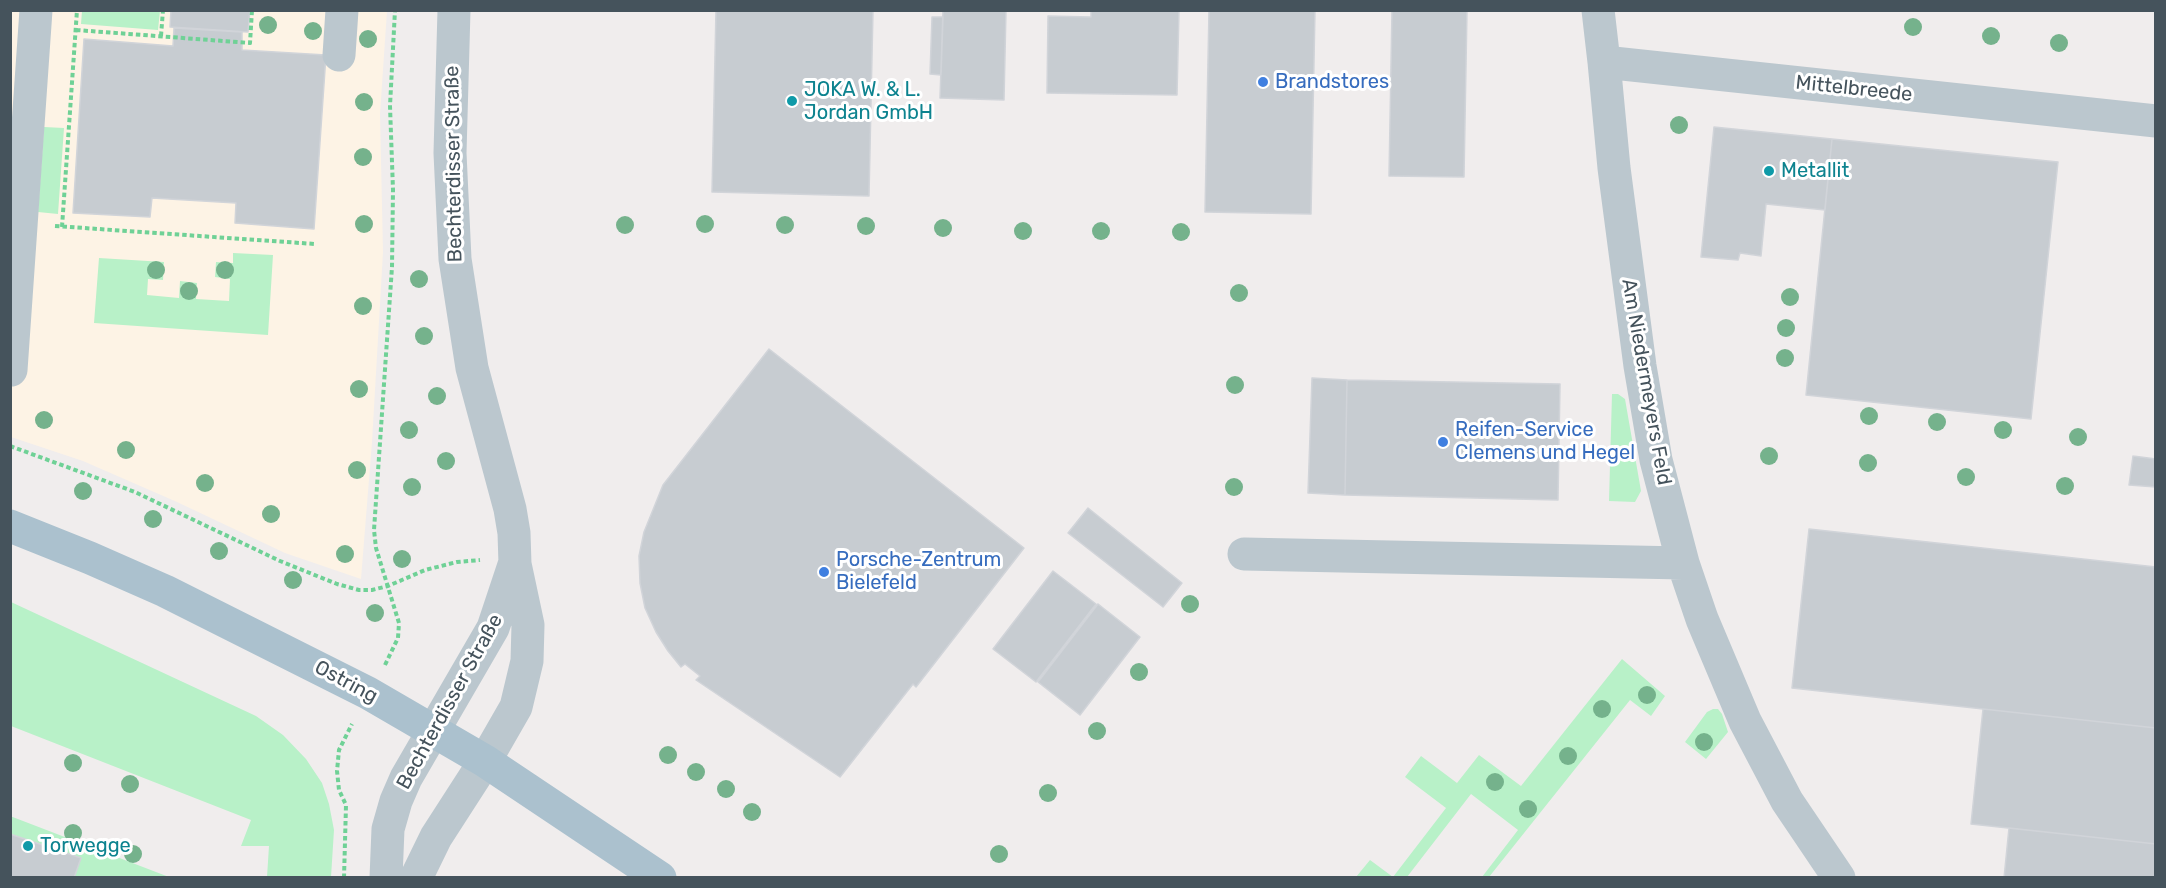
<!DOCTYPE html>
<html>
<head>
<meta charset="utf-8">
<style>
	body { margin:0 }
	#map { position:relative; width:2166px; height:888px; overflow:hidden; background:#f0eded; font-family:Rubik,sans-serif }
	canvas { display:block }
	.frame { position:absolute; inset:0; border:12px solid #45535c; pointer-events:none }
</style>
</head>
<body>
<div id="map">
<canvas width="2166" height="888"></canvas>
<div class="frame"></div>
</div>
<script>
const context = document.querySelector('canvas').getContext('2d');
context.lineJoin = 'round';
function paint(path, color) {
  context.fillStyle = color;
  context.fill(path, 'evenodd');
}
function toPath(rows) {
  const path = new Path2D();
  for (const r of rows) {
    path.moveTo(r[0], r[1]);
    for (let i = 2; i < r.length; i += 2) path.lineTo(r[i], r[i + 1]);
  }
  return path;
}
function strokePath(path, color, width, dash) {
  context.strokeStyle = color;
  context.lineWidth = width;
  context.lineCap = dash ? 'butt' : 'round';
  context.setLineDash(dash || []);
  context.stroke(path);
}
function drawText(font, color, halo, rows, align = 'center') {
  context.font = font + ' Rubik,sans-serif';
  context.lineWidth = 6;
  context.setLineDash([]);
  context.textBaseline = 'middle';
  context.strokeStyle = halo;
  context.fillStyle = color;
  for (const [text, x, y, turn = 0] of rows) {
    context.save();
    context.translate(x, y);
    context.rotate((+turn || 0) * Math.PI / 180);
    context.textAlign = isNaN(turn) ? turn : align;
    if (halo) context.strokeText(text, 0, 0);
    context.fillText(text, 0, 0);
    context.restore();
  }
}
const commercial = toPath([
	[11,11,387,11,380,114,383,252,372,442,361,579,285,553,177,502,83,461,11,437]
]);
const green = toPath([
	[82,11,160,11,158,30,81,24],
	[44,127,64,128,58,214,38,212],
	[233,253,273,255,268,335,94,323,99,258,164,262,163,280,148,279,147,295,179,298,180,281,197,283,196,299,229,301,230,279,215,277,216,262,233,263],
	[1612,394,1618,394,1625,399,1641,491,1635,502,1609,501],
	[11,602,256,716,283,735,306,759,322,783,329,804,334,830,331,877,267,877,269,846,241,846,251,820,11,726],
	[1622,659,1665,696,1651,716,1630,700,1489,877,1482,877,1518,830,1471,794,1407,877,1356,877,1370,860,1393,877,1446,808,1405,777,1421,756,1457,783,1479,755,1521,786],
	[1713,709,1718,709,1722,714,1728,732,1706,759,1685,742,1707,712],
	[10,816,169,877,74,877,81,858,11,834]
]);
const building = toPath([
	[171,10,250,10,248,32,170,27,171,10],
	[716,10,873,10,869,196,712,192,716,10],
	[943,10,1006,10,1004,100,940,98,943,10],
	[1091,10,1179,10,1177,95,1047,93,1048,16,1091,17,1091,10],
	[1209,10,1315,10,1311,214,1205,212,1209,10],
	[1392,10,1467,10,1464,177,1389,176,1392,10],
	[932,17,943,17,941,75,930,74,932,17],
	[174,28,242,32,242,50,326,55,314,229,235,223,236,203,152,198,150,217,73,213,84,39,173,46,174,28],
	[1714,127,1832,139,1825,210,1766,204,1761,256,1740,253,1738,260,1701,257,1714,127],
	[1832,139,2058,162,2031,419,1806,395,1832,139],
	[769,349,1024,548,916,687,913,684,840,777,696,680,700,676,685,664,681,667,668,651,656,632,645,608,640,583,639,556,644,532,663,485,769,349],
	[1312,378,1347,380,1345,495,1308,493,1312,378],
	[1347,380,1560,384,1558,500,1345,495,1347,380],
	[2133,456,2156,459,2156,487,2129,485,2133,456],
	[1088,508,1182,583,1163,607,1068,533,1088,508],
	[1809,529,2156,567,2156,728,1792,688,1809,529],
	[1053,571,1096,604,1036,682,993,649,1053,571],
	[1098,604,1140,637,1080,715,1038,682,1098,604],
	[1983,709,2156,728,2156,844,1971,824,1983,709],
	[2009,828,2156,844,2156,878,2004,878,2009,828],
	[10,834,81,858,74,878,10,878,10,834]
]);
const path = toPath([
	[76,30,250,43,252,10],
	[161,36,163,10],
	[55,226,315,244],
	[62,227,77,10],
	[10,446,135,492,280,561,337,584,359,590,372,590,388,586,425,570,457,562,480,560],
	[385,665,398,638,399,623,376,548,374,530,392,267,393,190,390,106,395,10],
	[344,878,346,805,339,790,337,771,339,750,352,724]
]);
const minor = toPath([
	[1598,10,1604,62,2156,121],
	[339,55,342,10],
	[1604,62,1614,168,1640,366,1656,460,1683,563,1702,619,1745,721,1787,801,1839,878],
	[11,370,36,10],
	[1244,554,1683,563],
	[386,878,388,829,396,801,406,778,493,628,514,565],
	[416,878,436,837,485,761,516,707,527,661,528,625,515,564,514,533,510,509,472,368,455,259,450,153,454,10]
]);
const major = toPath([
	[10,526,90,558,165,591,368,693,485,761,660,878]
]);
const trees = [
	[268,25],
	[1913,27],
	[313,31],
	[1991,36],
	[368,39],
	[2059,43],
	[364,102],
	[1679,125],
	[363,157],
	[364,224],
	[705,224],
	[625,225],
	[785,225],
	[866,226],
	[943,228],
	[1023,231],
	[1101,231],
	[1181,232],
	[156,270],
	[225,270],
	[419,279],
	[189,291],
	[1239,293],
	[1790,297],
	[363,306],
	[1786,328],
	[424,336],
	[1785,358],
	[1235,385],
	[359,389],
	[437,396],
	[1869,416],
	[44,420],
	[1937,422],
	[409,430],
	[2003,430],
	[2078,437],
	[126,450],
	[1769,456],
	[446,461],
	[1868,463],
	[357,470],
	[1966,477],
	[205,483],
	[2065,486],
	[412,487],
	[1234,487],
	[83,491],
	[271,514],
	[153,519],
	[219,551],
	[345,554],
	[402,559],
	[293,580],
	[1190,604],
	[375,613],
	[1139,672],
	[1647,695],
	[1602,709],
	[1097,731],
	[1704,742],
	[668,755],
	[1568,756],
	[73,763],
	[696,772],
	[1495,782],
	[130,784],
	[726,789],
	[1048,793],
	[1528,809],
	[752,812],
	[73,833],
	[133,854],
	[999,854]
];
const markers = [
	[1263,82,6,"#3f7fe0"],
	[792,101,6,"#0f9aa8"],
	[1769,171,6,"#0f9aa8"],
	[1443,442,6,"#3f7fe0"],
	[824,572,6,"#3f7fe0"],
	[28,846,6,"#0f9aa8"]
];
const shopNames = [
	["Brandstores",1275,82],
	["Reifen-Service",1455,430],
	["Clemens und Hegel",1455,453],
	["Porsche-Zentrum",836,560],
	["Bielefeld",836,583]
];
const streetNames = [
	["Mittelbreede",1854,89,6],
	["Bechterdisser Straße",454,164,-91],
	["Am Niedermeyers Feld",1646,382,80],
	["Ostring",346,682,28],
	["Bechterdisser Straße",450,702,-61]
];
const cultureNames = [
	["JOKA W. & L.",804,90],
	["Jordan GmbH",804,113],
	["Metallit",1781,171],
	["Torwegge",40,846]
];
paint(commercial, '#fdf3e5');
paint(green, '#b8f1c8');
paint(building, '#c7ccd1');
strokePath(building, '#d1d4d9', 1.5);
strokePath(path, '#6fd196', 4, [4.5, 3]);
strokePath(minor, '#bbc7ce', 33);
strokePath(major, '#abc1ce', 33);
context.fillStyle = '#75b28c';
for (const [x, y] of trees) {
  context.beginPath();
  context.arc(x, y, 9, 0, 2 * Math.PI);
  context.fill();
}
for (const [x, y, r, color] of markers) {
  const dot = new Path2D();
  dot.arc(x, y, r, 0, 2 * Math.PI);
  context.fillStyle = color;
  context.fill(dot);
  strokePath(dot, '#fff', 2);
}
drawText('20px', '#366cbe', '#fff', shopNames, 'left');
drawText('20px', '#45535c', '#fff', streetNames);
drawText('20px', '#0d838f', '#fff', cultureNames, 'left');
</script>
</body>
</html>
